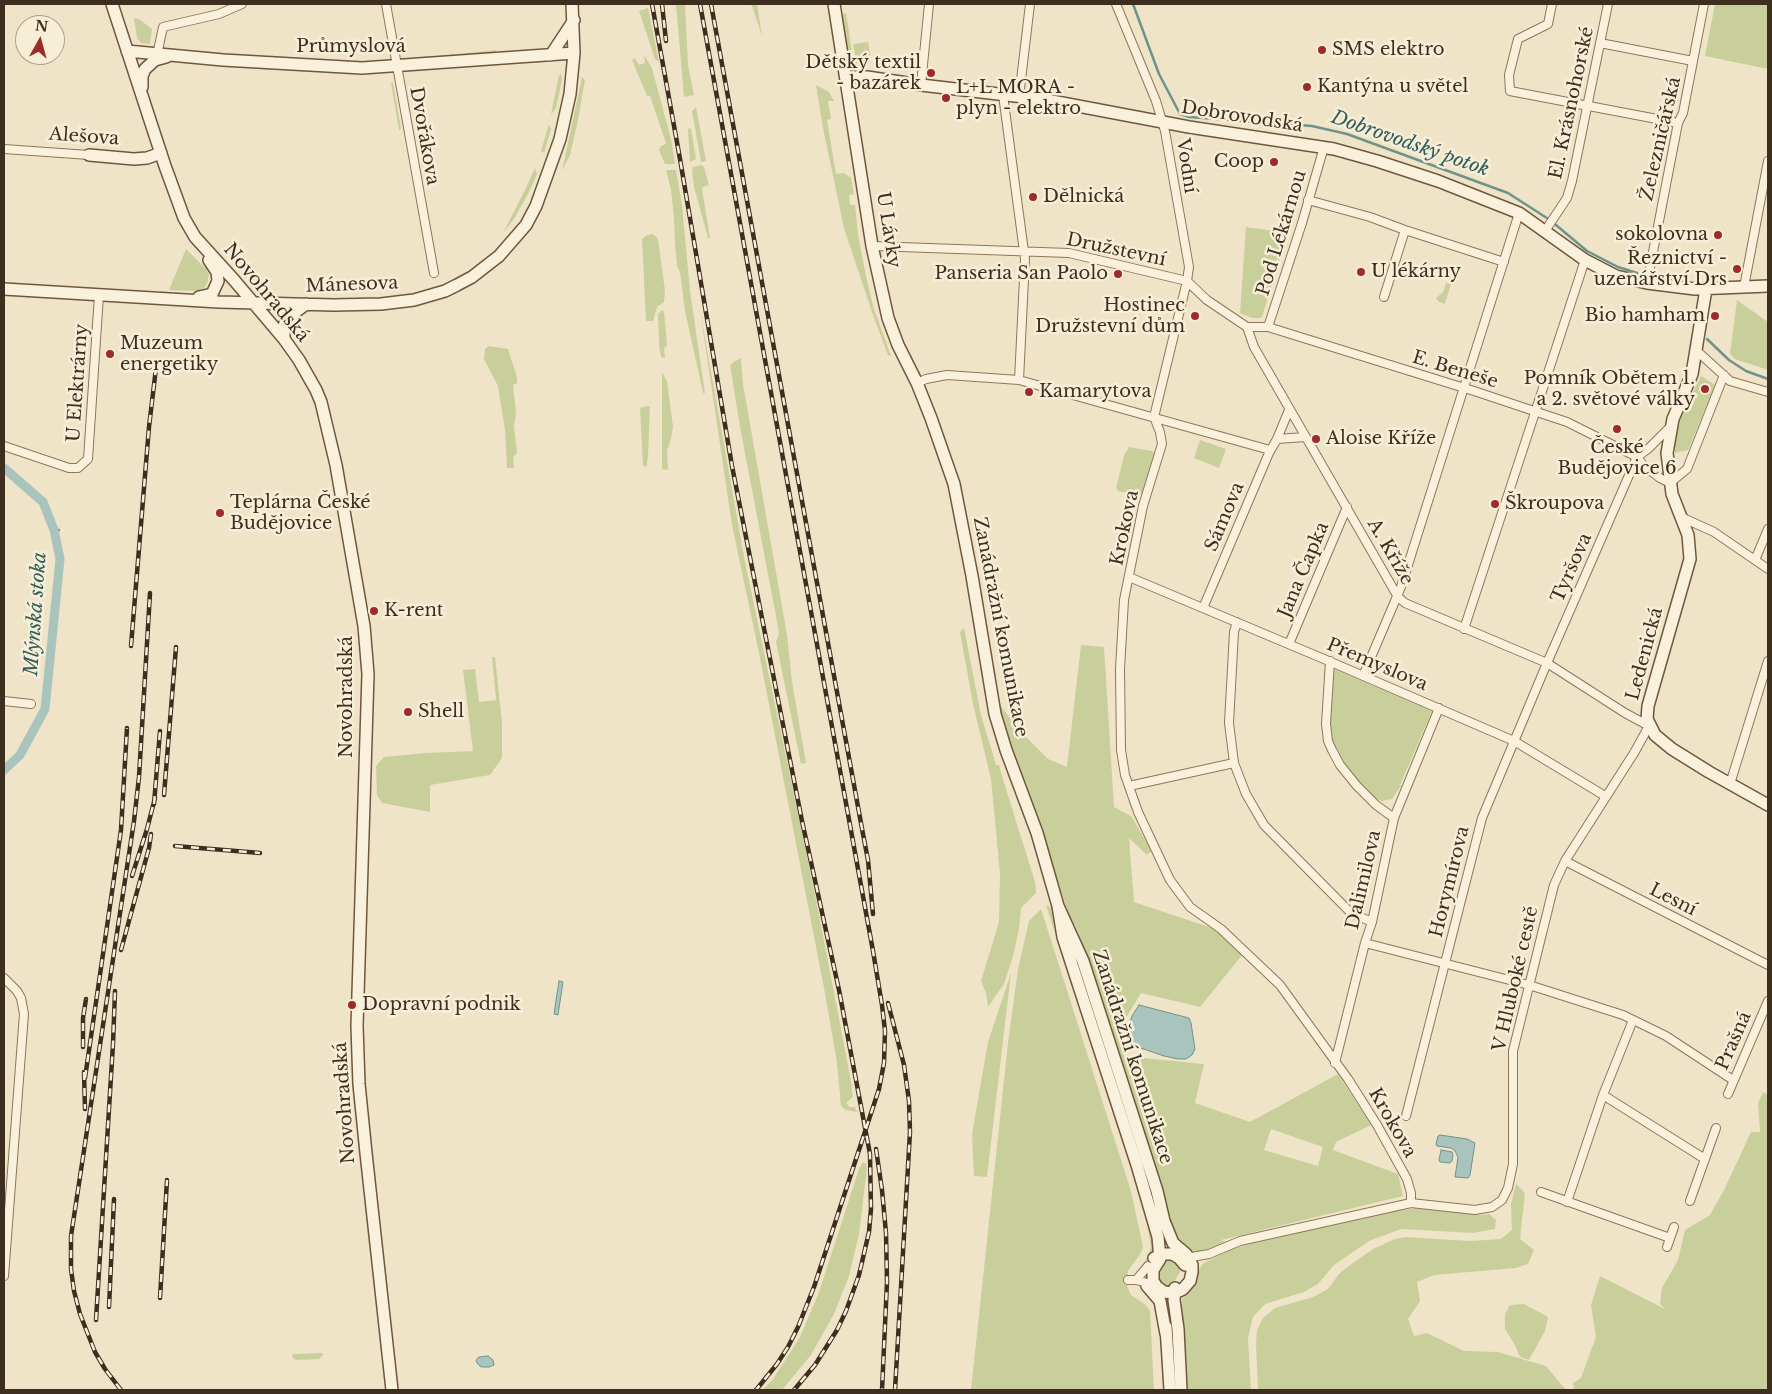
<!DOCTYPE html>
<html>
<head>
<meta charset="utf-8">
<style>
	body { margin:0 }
	#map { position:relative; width:1772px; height:1394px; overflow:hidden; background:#f0e4c8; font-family:"Libre Baskerville",serif }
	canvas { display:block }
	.frame { position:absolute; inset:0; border:5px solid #3d2e20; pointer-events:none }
	.north { position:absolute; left:15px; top:15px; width:50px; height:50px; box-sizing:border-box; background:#f7eed8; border:1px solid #ada18e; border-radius:50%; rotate:7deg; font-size:14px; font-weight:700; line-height:20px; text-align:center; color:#3d2e20 }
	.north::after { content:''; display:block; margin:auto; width:18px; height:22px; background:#9e2a2b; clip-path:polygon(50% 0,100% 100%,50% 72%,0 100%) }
</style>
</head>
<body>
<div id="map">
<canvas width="1772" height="1394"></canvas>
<div class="frame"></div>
<div class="north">N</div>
</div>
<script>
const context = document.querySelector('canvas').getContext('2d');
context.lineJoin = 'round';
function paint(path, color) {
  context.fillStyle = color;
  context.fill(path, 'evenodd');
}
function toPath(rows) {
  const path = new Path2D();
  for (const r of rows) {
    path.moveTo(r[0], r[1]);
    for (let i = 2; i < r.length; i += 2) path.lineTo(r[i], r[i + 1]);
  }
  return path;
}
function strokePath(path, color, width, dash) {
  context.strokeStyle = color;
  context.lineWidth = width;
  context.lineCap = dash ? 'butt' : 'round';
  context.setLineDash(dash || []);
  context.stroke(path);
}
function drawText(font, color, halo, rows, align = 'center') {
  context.font = font + ' "Libre Baskerville",serif';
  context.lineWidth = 5;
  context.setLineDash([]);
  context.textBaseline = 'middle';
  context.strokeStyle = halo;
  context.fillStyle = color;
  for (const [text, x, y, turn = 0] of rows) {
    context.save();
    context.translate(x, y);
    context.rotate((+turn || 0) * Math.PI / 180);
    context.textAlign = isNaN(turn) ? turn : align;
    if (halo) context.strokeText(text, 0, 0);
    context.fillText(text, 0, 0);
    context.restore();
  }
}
const green = toPath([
	[676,4,685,4,688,65,694,95,684,97],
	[751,4,757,4,762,36,753,9],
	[1715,4,1768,4,1768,69,1705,56],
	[648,8,659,62,655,59,639,11],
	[846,13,853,58,857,62,858,66,852,60,845,40,842,18,843,14],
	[134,18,139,19,152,29,150,44,141,43,137,38],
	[868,42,871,60,867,66,855,55,853,44],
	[496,50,495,53,420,59,421,57,432,56,432,58,436,57,436,56],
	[644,55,652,68,671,139,675,164,665,164,659,150,661,146,666,144,664,137,650,96,647,96,632,60,635,58,639,65,645,63],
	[561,74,562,80,556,108,551,114,559,75],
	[582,77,585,80,578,120,570,155,562,171],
	[391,83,393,83,401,129,399,130],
	[816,85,829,92,834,101,828,101,831,119,827,120,836,174,844,173,851,178,854,194,849,195,850,205,855,205,858,235,867,281,874,309,891,356,888,355,873,315,844,228,823,128],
	[696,107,706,161,701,162,692,111],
	[549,124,551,129,544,153,541,151],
	[691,128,696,159,690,162,688,129],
	[701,165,704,167,709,185,703,187,702,189,710,238,708,238,694,187,692,170,693,167],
	[535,168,537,174,529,192,514,219,503,233,525,190],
	[666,170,676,170,682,205,690,291,705,393,703,393,685,311,680,272,677,266,675,245,674,218,671,190],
	[1246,227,1288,233,1262,317,1259,318,1252,318,1240,313],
	[653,234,658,239,665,291,664,302,657,307,653,321,646,321,642,239,647,235],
	[186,249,207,270,209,274,208,281,205,287,197,291,169,290],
	[1446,283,1451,284,1445,304,1439,302,1436,298,1443,292],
	[1737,300,1768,322,1768,370,1735,359,1730,354],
	[662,310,664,312,666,334,667,346,664,348,665,358,661,357,659,344,658,314],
	[700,310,745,562,816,899,851,1081,853,1097,846,1103,850,1107,855,1107,857,1112,846,1110,841,1106,837,1063,824,988,759,653,732,525],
	[489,346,508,349,517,377,517,383,513,385,516,413,514,426,517,453,513,457,514,468,507,468,505,430,498,386,484,359,485,349],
	[741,358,743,384,787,635,792,682,806,763,801,764,776,642,779,634,776,616,740,427,730,365,735,361],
	[662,372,667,381,673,427,671,439,667,450,668,470,662,469],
	[1701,376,1715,385,1688,450,1675,453,1675,443,1678,428,1684,410],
	[648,406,650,407,648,455,647,465,645,467,643,465,640,408],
	[1200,440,1226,449,1219,468,1194,458],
	[1129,447,1152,451,1155,454,1143,493,1139,495,1118,491,1116,488,1124,456],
	[964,628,981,715,996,765,999,765,1002,776,1035,882,1036,893,1021,908,1019,929,1013,956,1004,984,988,1007,986,993,981,981,999,922,1000,874,991,779,973,704,960,632],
	[1081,645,1104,647,1114,807,1131,816,1152,851,1147,855,1129,838,1134,902,1218,930,1243,954,1200,1007,1141,993,1121,1026,1120,1042,1124,1056,1204,1064,1195,1103,1250,1122,1338,1074,1371,1125,1336,1142,1333,1150,1398,1174,1403,1196,1221,1240,1228,1243,1212,1250,1192,1254,1181,1247,1171,1231,1086,955,1078,931,1069,914,1012,753,999,704,1021,732,1048,759,1067,767],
	[1271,1129,1323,1147,1318,1166,1264,1150],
	[492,657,495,657,502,722,502,758,490,775,430,785,430,812,382,803,377,795,376,766,384,757,425,753,473,751,463,670,475,669,479,702,496,700],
	[1332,668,1432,711,1400,785,1401,786,1392,799,1382,801,1374,798,1344,765,1333,745,1329,731],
	[1046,905,1053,909,1054,914,1147,1219,1153,1247,1152,1251,1143,1268,1136,1274,1149,1254,1151,1246,1145,1212],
	[1041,909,1131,1191,1143,1247,1140,1254,1128,1271,1127,1286,1131,1295,1146,1305,1150,1311,1154,1390,971,1390,1008,1043,1018,969,1029,921],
	[1011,973,987,1177,974,1176,972,1134,988,1042],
	[1763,1092,1768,1095,1768,1390,1574,1390,1573,1383,1581,1378,1596,1337,1591,1305,1600,1276,1665,1309,1660,1304,1662,1288,1678,1260,1685,1230,1710,1215,1724,1190,1751,1132,1760,1132,1758,1103],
	[863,1162,866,1164,867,1168,859,1234,849,1276,834,1314,811,1355,782,1390,763,1390,773,1379,800,1337,819,1292,859,1169],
	[1516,1184,1525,1193,1520,1239,1534,1250,1528,1264,1516,1268,1434,1275,1417,1282,1420,1301,1408,1319,1414,1336,1427,1333,1464,1351,1498,1352,1546,1366,1566,1390,1258,1390,1256,1345,1257,1330,1263,1318,1275,1308,1313,1297,1328,1289,1339,1274,1346,1268,1373,1249,1395,1239,1405,1237,1470,1241,1501,1239,1512,1230,1511,1204],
	[1419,1208,1480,1215,1489,1214,1496,1220,1495,1229,1473,1233,1401,1229,1369,1241,1334,1265,1318,1284,1304,1292,1265,1304,1253,1317,1248,1338,1251,1390,1186,1390,1181,1305,1183,1297,1195,1281,1198,1270,1204,1263,1234,1248,1381,1213],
	[1167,1259,1177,1264,1180,1270,1179,1274,1170,1288,1162,1285,1158,1278,1158,1274,1164,1260],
	[1524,1304,1548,1317,1545,1331,1529,1360,1520,1357,1515,1345,1505,1329,1505,1314,1510,1305],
	[323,1353,323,1355,319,1359,296,1360,293,1358,292,1354]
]);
const water = toPath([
	[559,981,563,982,558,1015,554,1014,559,981],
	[1139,1005,1189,1018,1191,1023,1195,1049,1192,1055,1186,1059,1178,1059,1164,1056,1123,1042,1132,1016,1139,1005],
	[1440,1135,1467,1139,1475,1143,1470,1175,1468,1178,1455,1177,1458,1157,1455,1151,1451,1148,1437,1146,1436,1144,1438,1136,1440,1135],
	[1441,1150,1452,1152,1453,1155,1452,1161,1450,1163,1440,1162,1439,1160,1441,1150],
	[488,1356,493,1360,494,1365,489,1367,481,1367,477,1363,476,1360,479,1357,488,1356]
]);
const stream = toPath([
	[1133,4,1159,74,1180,114,1189,117,1312,126,1347,134,1508,193,1550,220,1587,251,1618,267,1637,273],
	[1707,339,1729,360,1746,371,1768,379],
	[54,530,59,530]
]);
const canal = toPath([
	[4,468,43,502,54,530,60,559,45,709,20,755,4,770]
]);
const street = toPath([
	[386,4,434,273],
	[1116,4,1156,101,1165,131,1189,267,1187,281,1154,417,1160,432,1162,444,1143,506,1124,600,1120,669,1121,750,1125,775,1138,812,1170,880,1190,907,1221,929,1280,985,1348,1079,1377,1125,1407,1179,1411,1193,1411,1203],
	[1552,4,1548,24,1518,39,1509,75,1510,91,1678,123],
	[1600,43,1693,61],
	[157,55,163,27,219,14,242,4],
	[921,85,929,4],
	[1003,95,1025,259,1019,380],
	[1019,97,1030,4],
	[4,149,89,155],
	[1308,200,1370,217,1405,230,1504,262],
	[1545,231,1567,198,1572,181,1608,4],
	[872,246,1069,253,1187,281,1207,300,1247,327],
	[1647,283,1678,123,1683,113,1704,4],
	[1744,287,1768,161],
	[1384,297,1405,230],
	[1247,327,1268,327,1474,391,1567,422,1637,457,1643,465,1660,478,1670,483,1687,469,1724,375],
	[1268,327,1302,223,1324,147],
	[1697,351,1730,381,1768,392],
	[917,383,926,379,947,375,1019,380,1270,450],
	[1277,439,1305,437],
	[4,446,69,468,78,468,88,459,99,295],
	[1637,457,1649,448,1671,426],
	[1681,517,1714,532,1768,569],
	[1755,560,1768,529],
	[1129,577,1324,659,1514,741,1605,796],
	[1203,608,1269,453,1277,439,1289,410],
	[1237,622,1234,632,1229,723,1234,763,1246,794,1264,825,1351,913,1372,922],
	[1464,629,1585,260],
	[1289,644,1347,507],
	[1330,661,1326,724,1328,741,1332,750,1340,765,1357,786,1376,805,1394,818],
	[1363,676,1401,587,1519,213],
	[4,701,31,704],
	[1730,784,1768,661],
	[1129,786,1234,763],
	[1565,861,1768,965],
	[1365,943,1529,985,1623,1015,1666,1036,1733,1080],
	[4,978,17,991,21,998,24,1014,4,1276],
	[1335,1063,1365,943,1372,922,1394,818,1439,708],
	[1728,1094,1768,1001],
	[1603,1095,1705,1159],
	[1406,1116,1482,818,1547,663,1637,457],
	[1541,1192,1670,1238],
	[1690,1201,1716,1128],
	[1567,1202,1603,1095,1633,1020],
	[1667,1247,1674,1227],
	[1186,1258,1209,1254,1240,1241,1411,1203,1475,1210,1492,1207,1502,1200,1508,1188,1513,1164,1513,1051,1554,885,1565,861,1634,753,1649,726,1625,713,1547,663,1405,603,1398,597,1254,347,1247,327],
	[1128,1280,1136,1280,1151,1284],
	[1136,1280,1148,1266]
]);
const secondary = toPath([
	[112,4,165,166,184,218,195,237,234,280,284,339,299,360,316,390,321,402,336,465,364,626,368,674,357,1026,359,1084,366,1153,392,1390],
	[834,4,872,246,888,318,898,345,917,383,931,418,954,484,972,576,995,714,1006,750,1037,833,1058,906,1063,937,1137,1165,1158,1237,1160,1259,1153,1270,1153,1281,1157,1287,1164,1292,1174,1293,1179,1291,1183,1289,1190,1281,1192,1272,1192,1265,1186,1254,1173,1243,1164,1221,1157,1191,1083,961,1058,906],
	[127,51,223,60,362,68,574,53],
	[551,55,574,20],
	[847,77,867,77,921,85,1041,99,1189,127,1334,149,1377,161,1438,181,1519,213,1585,260,1616,276,1647,283,1695,289,1768,286],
	[142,87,142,76,145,69,155,60,166,57],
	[89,155,134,159,147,158,161,153],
	[4,289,219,302,334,305,381,304,414,300,445,291,457,285,472,277,499,256,526,225,536,206,560,139,570,94,574,53,572,4],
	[1706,289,1692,374,1673,419,1667,453,1672,494,1688,535,1690,559,1648,706,1647,719,1655,735,1672,749,1709,772,1768,805],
	[199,297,212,294,218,281,217,272,209,260],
	[284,339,284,326,287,318,306,304],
	[1154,1258,1164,1254,1172,1254,1179,1258,1185,1265],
	[1147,1286,1160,1301,1166,1334],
	[1175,1288,1174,1300,1178,1329,1181,1390],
	[1166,1327,1170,1390]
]);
const rail = toPath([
	[652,4,680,159,732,466,802,821,839,990,870,1154,871,1209,869,1232,859,1275,846,1311,837,1330,815,1365,794,1390],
	[662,4,666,41],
	[700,4,873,951,882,1005,885,1031,884,1063,879,1089,814,1287,798,1327,788,1347,777,1364,756,1390],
	[711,4,863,834,868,860,873,914],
	[131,646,149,427,156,368],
	[164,795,176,647],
	[154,804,160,731],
	[175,846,260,853],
	[132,876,147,829,155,798],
	[121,950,149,848,151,834],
	[888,1003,904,1065,909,1101,910,1132,895,1390],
	[83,1047,83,1018,86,999],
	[84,1072,85,1109],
	[85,1078,121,830,127,728],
	[876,1149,882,1190,886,1233,887,1282,882,1390],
	[160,1298,167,1180],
	[109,1307,114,1199],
	[96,1320,113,1044,115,991],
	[121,1390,105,1369,95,1352,80,1314,74,1291,71,1269,71,1236,134,821,139,777,150,593]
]);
const markers = [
	[1322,50,5,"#9e2a2b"],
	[931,73,5,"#9e2a2b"],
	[1307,87,5,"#9e2a2b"],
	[946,98,5,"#9e2a2b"],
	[1274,162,5,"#9e2a2b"],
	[1033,197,5,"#9e2a2b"],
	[1718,235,5,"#9e2a2b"],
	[1737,269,5,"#9e2a2b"],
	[1361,272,5,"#9e2a2b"],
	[1118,274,5,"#9e2a2b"],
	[1195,316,5,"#9e2a2b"],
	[1715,316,5,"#9e2a2b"],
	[110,354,5,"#9e2a2b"],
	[1705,389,5,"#9e2a2b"],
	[1029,392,5,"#9e2a2b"],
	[1617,429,5,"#9e2a2b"],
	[1316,439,5,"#9e2a2b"],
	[1495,504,5,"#9e2a2b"],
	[220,513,5,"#9e2a2b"],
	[374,611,5,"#9e2a2b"],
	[408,712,5,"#9e2a2b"],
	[352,1005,5,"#9e2a2b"]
];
const streetNames = [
	["Průmyslová",351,47],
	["El. Krásnohorské",1572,103,-78],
	["Dobrovodská",1242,117,9],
	["Dvořákova",424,136,80],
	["Alešova",84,137,4],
	["Železničářská",1661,139,-77],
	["Vodní",1186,166,81],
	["U Lávky",888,230,81],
	["Pod Lékárnou",1282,233,-73],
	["Družstevní",1116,250,12],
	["Mánesova",352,285,-2],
	["Novohradská",266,293,50],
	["E. Beneše",1455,370,17],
	["U Elektrárny",78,383,-86],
	["Sámova",1225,517,-67],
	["Krokova",1125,528,-78],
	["A. Kříže",1390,552,60],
	["Tyršova",1572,568,-66],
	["Jana Čapka",1304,570,-67],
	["Zanádražní komunikace",1000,627,79],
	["Ledenická",1645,654,-75],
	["Přemyslova",1377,665,23],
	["Novohradská",347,697,-90],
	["Dalimilova",1364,880,-77],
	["Horymírova",1450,882,-76],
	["Lesní",1673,900,27],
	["V Hluboké cestě",1516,979,-77],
	["Prašná",1734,1041,-66],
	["Zanádražní komunikace",1132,1057,72],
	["Novohradská",345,1103,-94],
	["Krokova",1392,1123,60]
];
const poiNames = [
	["SMS elektro",1332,50],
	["Dětský textil",921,63,"right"],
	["- bazárek",921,84,"right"],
	["Kantýna u světel",1317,87],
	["L+L MORA -",956,88],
	["plyn - elektro",956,109],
	["Coop",1264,162,"right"],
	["Dělnická",1043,197],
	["sokolovna",1708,235,"right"],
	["Řeznictví -",1727,259,"right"],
	["uzenářství Drs",1727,280,"right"],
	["U lékárny",1371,272],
	["Panseria San Paolo",1108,274,"right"],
	["Hostinec",1185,306,"right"],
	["Družstevní dům",1185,327,"right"],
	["Bio hamham",1705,316,"right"],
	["Muzeum",120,344],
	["energetiky",120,365],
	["Pomník Obětem 1.",1695,379,"right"],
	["a 2. světové války",1695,400,"right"],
	["Kamarytova",1039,392],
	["Aloise Kříže",1326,439],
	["České",1617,448,"center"],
	["Budějovice 6",1617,469,"center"],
	["Teplárna České",230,503],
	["Budějovice",230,524],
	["Škroupova",1505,504],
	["K-rent",384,611],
	["Shell",418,712],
	["Dopravní podnik",362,1005]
];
const waterNames = [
	["Dobrovodský potok",1410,144,19],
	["Mlýnská stoka",36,614,-86]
];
paint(green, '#c9cf9b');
paint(water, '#a9c4bc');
strokePath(water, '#6f938a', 1);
strokePath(stream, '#6f938a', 2.5);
strokePath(canal, '#a9c4bc', 9);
strokePath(street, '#8d765c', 10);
strokePath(secondary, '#6f573f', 14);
strokePath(street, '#faf1dc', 8);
strokePath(secondary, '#faf1dc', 11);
strokePath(rail, '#3d2e20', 4.5);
strokePath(rail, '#f7eed8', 2.5, [8]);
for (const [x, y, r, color] of markers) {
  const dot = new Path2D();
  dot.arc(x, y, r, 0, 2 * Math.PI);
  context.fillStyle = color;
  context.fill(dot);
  strokePath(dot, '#f7eed8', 2);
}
drawText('18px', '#3d2e20', '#f7eed8', streetNames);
drawText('18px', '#3d2e20', '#f7eed8', poiNames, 'left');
drawText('italic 19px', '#2f5d5a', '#f7eed8', waterNames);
</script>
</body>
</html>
